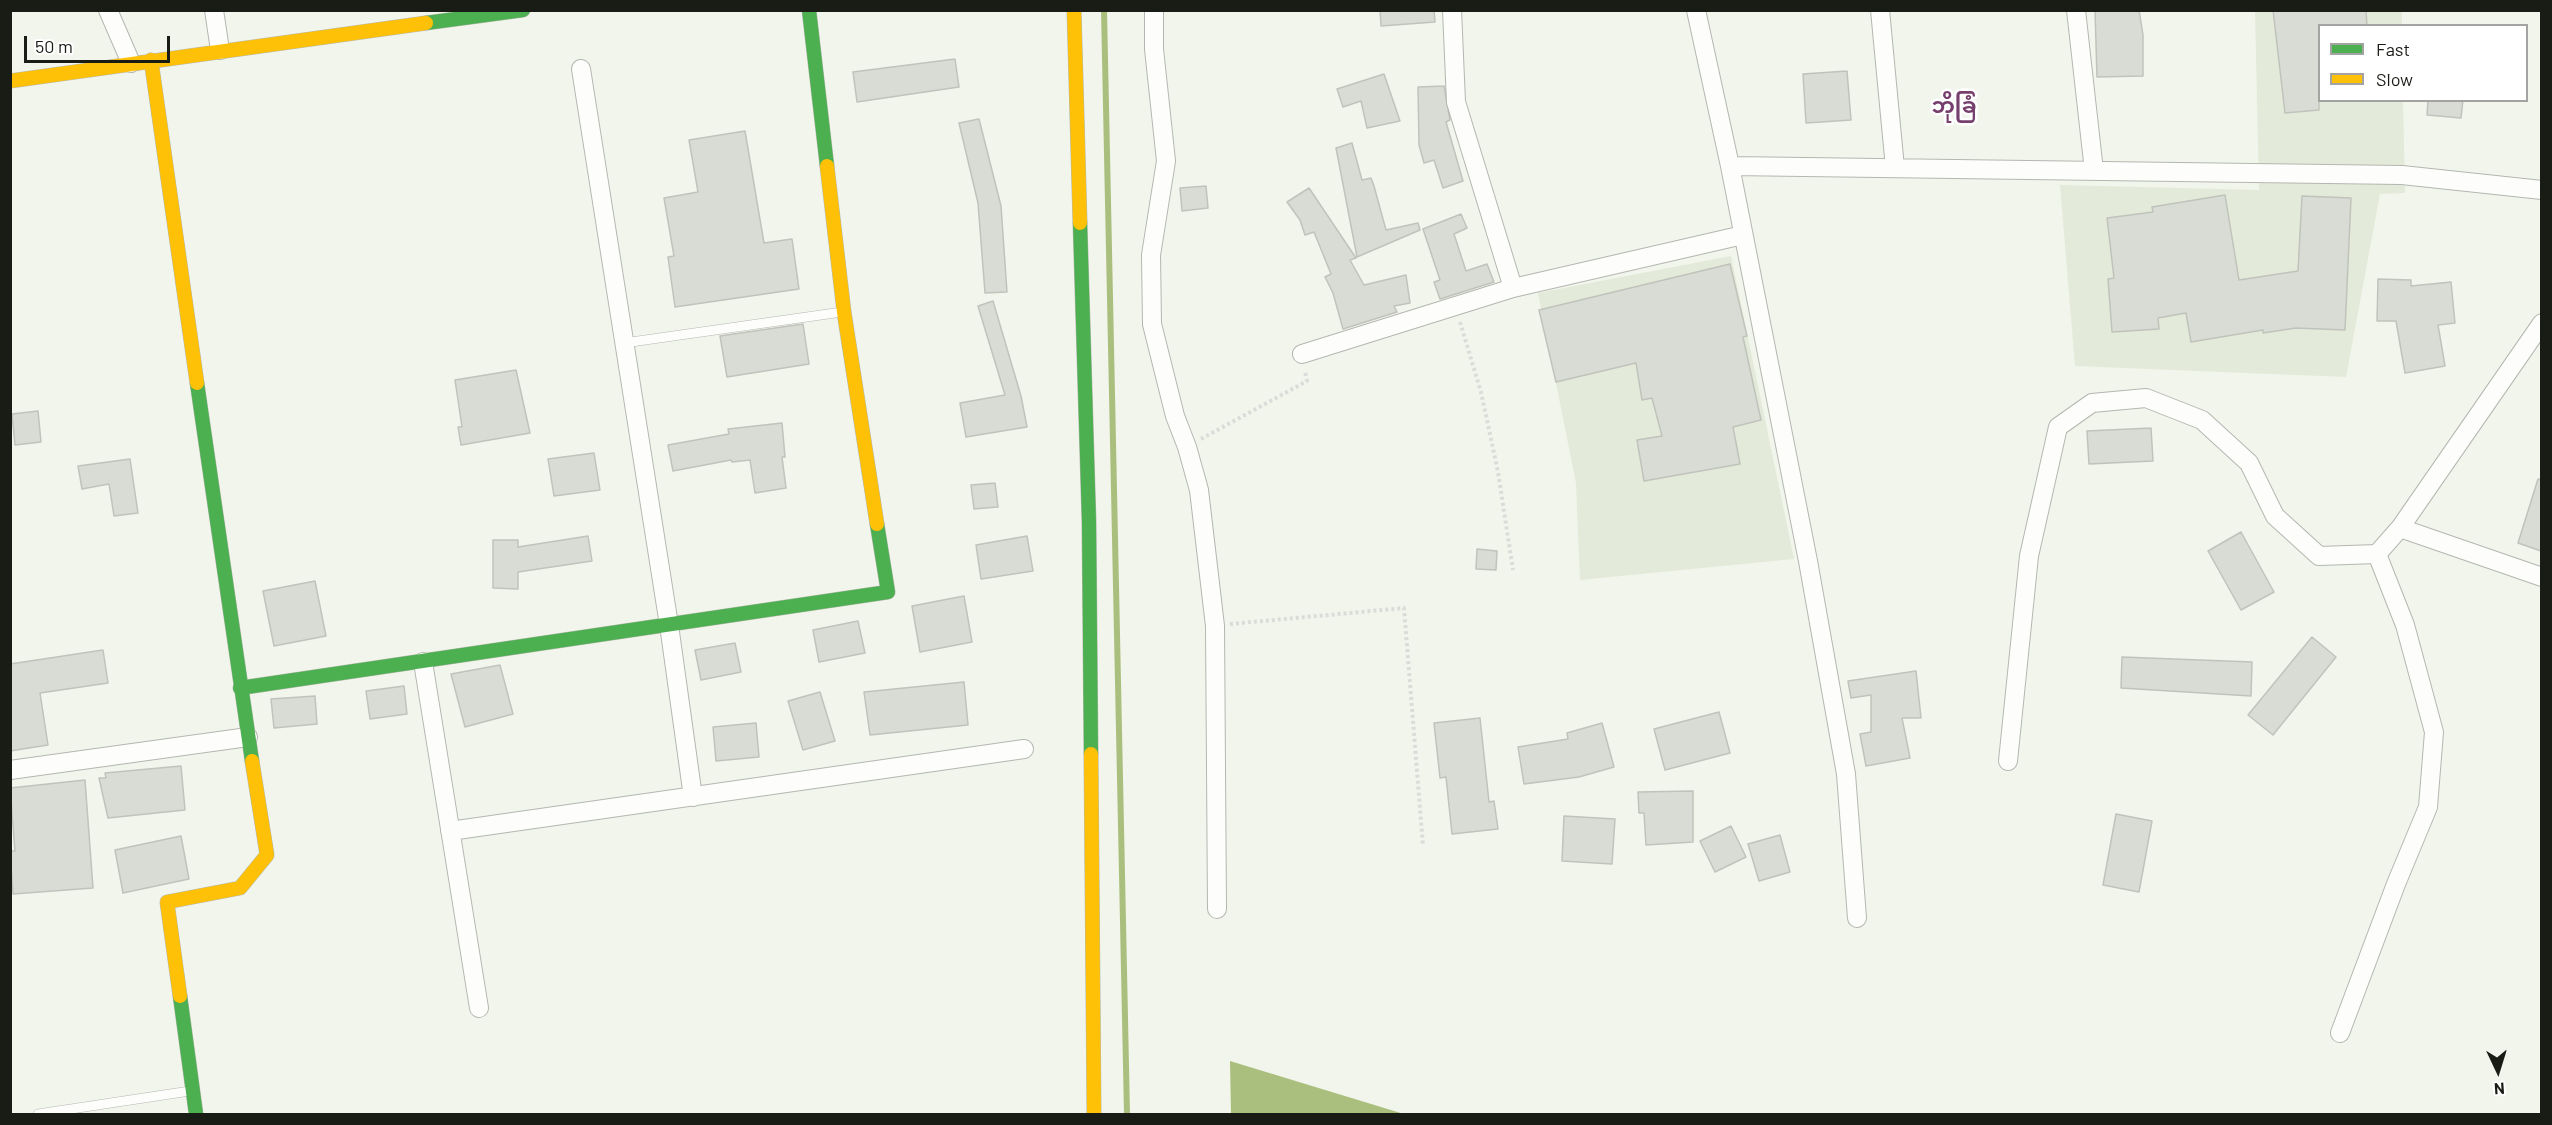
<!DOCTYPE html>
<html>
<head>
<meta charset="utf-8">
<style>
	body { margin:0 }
	#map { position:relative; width:2552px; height:1125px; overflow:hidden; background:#f1f5eb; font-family:Barlow,sans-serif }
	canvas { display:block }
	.frame { position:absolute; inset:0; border:12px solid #191b15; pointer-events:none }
	.legend { position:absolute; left:2318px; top:24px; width:210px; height:78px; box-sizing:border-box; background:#fff; border:2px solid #a3a4a1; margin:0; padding:8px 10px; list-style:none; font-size:18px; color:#191b15 }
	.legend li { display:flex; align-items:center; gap:12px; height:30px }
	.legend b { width:30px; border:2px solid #a3a4a1 }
	.north { position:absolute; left:2468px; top:1041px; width:60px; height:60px; -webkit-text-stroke:4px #fff; paint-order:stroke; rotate:176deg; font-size:16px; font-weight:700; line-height:24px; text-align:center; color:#191b15 }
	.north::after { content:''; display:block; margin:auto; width:21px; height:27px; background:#191b15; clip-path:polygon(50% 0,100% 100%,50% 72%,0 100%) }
	.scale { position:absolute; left:24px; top:36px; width:146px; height:27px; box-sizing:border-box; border:3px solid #191b15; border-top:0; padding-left:8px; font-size:18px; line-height:21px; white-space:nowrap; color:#191b15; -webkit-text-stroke:4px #fff; paint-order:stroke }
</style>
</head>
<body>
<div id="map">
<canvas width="2552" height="1125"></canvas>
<div class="frame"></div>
<ul class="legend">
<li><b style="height:8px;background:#4caf50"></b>Fast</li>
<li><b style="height:8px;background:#ffc107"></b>Slow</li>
</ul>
<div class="north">N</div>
<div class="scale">50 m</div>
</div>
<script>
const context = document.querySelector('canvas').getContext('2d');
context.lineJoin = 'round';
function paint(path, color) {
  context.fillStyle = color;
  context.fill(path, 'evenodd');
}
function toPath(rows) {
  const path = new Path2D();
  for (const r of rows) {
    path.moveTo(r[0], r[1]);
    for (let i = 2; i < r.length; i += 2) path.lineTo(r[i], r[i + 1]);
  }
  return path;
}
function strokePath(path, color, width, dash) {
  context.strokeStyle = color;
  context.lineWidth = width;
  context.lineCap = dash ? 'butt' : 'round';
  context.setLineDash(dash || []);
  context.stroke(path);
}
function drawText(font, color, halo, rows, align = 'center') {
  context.font = font + ' Barlow,"Noto Sans Myanmar",sans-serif';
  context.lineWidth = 5;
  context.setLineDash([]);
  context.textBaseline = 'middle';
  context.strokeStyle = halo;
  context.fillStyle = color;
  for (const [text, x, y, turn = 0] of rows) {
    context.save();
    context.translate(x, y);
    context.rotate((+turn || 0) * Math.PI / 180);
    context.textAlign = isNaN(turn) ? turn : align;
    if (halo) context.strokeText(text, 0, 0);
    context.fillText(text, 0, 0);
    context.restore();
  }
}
const built = toPath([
	[2255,11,2402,11,2402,25,2320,26,2320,100,2403,101,2405,193,2380,194,2346,377,2075,366,2060,185,2259,190],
	[1731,256,1794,559,1580,580,1576,483,1538,293]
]);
const water = toPath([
	[1230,1061,1404,1114,1231,1114]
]);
const stream = toPath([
	[1104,10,1127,1114]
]);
const building = toPath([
	[1380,10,1434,10,1435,22,1381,26,1380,10],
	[2095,10,2139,10,2143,35,2143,76,2097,77,2095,10],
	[2273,10,2366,10,2367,26,2319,26,2319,110,2285,113,2273,10],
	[955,59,959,87,857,102,853,72,955,59],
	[1847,71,1851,120,1806,123,1803,74,1847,71],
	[1384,74,1400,121,1367,128,1361,101,1343,107,1337,89,1384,74],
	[1444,86,1450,120,1446,122,1463,181,1443,188,1434,160,1424,163,1419,145,1418,87,1444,86],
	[2428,100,2463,100,2461,118,2427,115,2428,100],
	[979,119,1001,206,1007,292,985,293,978,203,959,123,979,119],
	[745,131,764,243,792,239,799,289,675,307,668,257,674,256,664,198,698,192,689,140,745,131],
	[1352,143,1362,180,1371,178,1374,186,1386,230,1418,223,1420,230,1357,257,1336,148,1352,143],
	[1206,186,1208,208,1182,211,1180,188,1206,186],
	[1309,188,1356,258,1350,260,1364,285,1406,275,1410,303,1394,306,1397,312,1343,329,1333,293,1325,277,1331,274,1314,232,1305,235,1300,220,1287,202,1309,188],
	[2225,195,2239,280,2298,271,2302,196,2351,198,2345,330,2296,328,2263,333,2263,330,2191,342,2186,313,2158,318,2159,329,2112,332,2108,279,2114,278,2107,218,2153,212,2152,207,2225,195],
	[1461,214,1467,228,1454,234,1466,271,1487,264,1494,282,1440,299,1434,282,1440,280,1423,229,1461,214],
	[1730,264,1747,336,1743,337,1761,420,1733,427,1740,464,1644,481,1637,440,1662,436,1652,398,1642,400,1636,363,1556,382,1539,310,1730,264],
	[2378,279,2411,280,2411,286,2451,282,2455,323,2438,325,2445,366,2405,373,2396,321,2377,321,2378,279],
	[993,301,1021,396,1027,427,966,437,960,403,1005,395,978,306,993,301],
	[803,324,809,364,727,377,720,336,803,324],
	[516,370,530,433,461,445,458,427,462,427,455,380,516,370],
	[38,411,41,442,15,445,12,414,38,411],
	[782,423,785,457,782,457,786,488,755,493,750,460,732,462,731,460,673,471,668,445,729,434,728,429,782,423],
	[2151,428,2153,461,2089,464,2087,431,2151,428],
	[594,453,600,490,554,496,548,459,594,453],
	[130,459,138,513,114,516,109,484,82,489,78,466,130,459],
	[2538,479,2541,480,2541,551,2518,543,2538,479],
	[995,483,998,507,974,509,971,485,995,483],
	[2241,532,2274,592,2241,610,2208,551,2241,532],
	[588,536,592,561,518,572,518,589,493,588,493,540,518,540,518,547,588,536],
	[1027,536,1033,571,981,579,976,545,1027,536],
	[1477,549,1497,551,1496,570,1476,569,1477,549],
	[315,581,326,636,274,646,263,591,315,581],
	[964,596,972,642,920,652,912,606,964,596],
	[858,621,865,653,819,662,813,630,858,621],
	[2312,637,2336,657,2273,735,2248,715,2312,637],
	[735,643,741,672,701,680,695,650,735,643],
	[103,650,108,683,40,693,48,745,10,751,10,664,103,650],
	[2122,657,2252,662,2251,696,2121,688,2122,657],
	[500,665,513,714,465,727,451,674,500,665],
	[1916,671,1921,718,1902,718,1910,758,1866,766,1860,734,1871,732,1871,695,1851,698,1848,681,1916,671],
	[964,682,968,725,870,735,864,692,964,682],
	[404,686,407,714,370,719,366,691,404,686],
	[820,692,835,741,803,750,788,701,820,692],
	[315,696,317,724,274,728,271,699,315,696],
	[1719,712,1730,753,1665,770,1654,729,1719,712],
	[1480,718,1489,802,1494,801,1498,829,1452,834,1446,777,1440,778,1434,723,1480,718],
	[756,723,759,757,716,761,713,727,756,723],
	[1602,723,1614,767,1579,777,1524,784,1518,747,1568,739,1567,733,1602,723],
	[181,766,185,810,108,818,99,778,106,778,105,773,181,766],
	[85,780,93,888,13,894,10,851,15,851,10,788,85,780],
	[1693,791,1693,842,1646,845,1644,813,1639,813,1638,792,1693,791],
	[2116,814,2152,821,2139,892,2103,885,2116,814],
	[1564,816,1615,819,1612,864,1562,861,1564,816],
	[1731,826,1746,857,1715,872,1700,841,1731,826],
	[1780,835,1790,872,1759,881,1748,844,1780,835],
	[181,836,189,879,123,893,115,850,181,836]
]);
const path = toPath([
	[1460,322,1481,392,1498,472,1513,570],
	[1201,439,1307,381,1305,371],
	[1230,624,1404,608,1423,846]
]);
const lane = toPath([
	[624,343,842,312],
	[38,1114,190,1091]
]);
const street = toPath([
	[108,10,131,63],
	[214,10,220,50],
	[1154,10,1154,49,1166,161,1151,255,1152,324,1175,416,1187,447,1199,490,1215,626,1217,909],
	[1452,10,1456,102,1513,288],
	[1696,10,1730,166,1808,561,1846,774,1857,918],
	[1880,10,1895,168],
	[2076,10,2094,171],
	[581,69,669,625,693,797],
	[1730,166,2402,175,2542,190],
	[1302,354,1513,288,1743,235],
	[2400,528,2542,577],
	[423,662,479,1008],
	[2008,761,2029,556,2058,427,2092,403,2146,398,2202,420,2249,463,2275,516,2319,556,2377,554],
	[10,770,248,737],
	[450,831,1024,749],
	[2340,1033,2396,884,2428,807,2434,732,2405,625,2377,554,2400,528,2542,323]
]);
const fast = toPath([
	[809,10,827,166],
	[426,23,523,10],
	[1080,223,1089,522,1091,754],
	[197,383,252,761],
	[240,688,888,592,877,524],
	[180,996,196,1114]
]);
const slow = toPath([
	[1074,10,1080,223],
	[151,60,197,383],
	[10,81,426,23],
	[827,166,844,312,877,524],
	[1091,754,1094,1114],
	[180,996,167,902,240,888,267,855,252,761]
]);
const quarterNames = [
	["ဘိုခြံ",1954,106]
];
paint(built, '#e4ead9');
paint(water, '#aabf7d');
strokePath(stream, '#aabf7d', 6);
paint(building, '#d9dcd4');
strokePath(building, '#c0c3bb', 1.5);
strokePath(lane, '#b4b7b0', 10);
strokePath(street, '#b4b7b0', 20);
strokePath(fast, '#b4b7b0', 15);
strokePath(slow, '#b4b7b0', 15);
strokePath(path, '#dbdcd9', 4, [3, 3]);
strokePath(lane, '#fdfefc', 9);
strokePath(street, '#fdfefc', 18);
strokePath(fast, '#4caf50', 14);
strokePath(slow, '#ffc107', 14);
drawText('bold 21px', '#773f6d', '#fff', quarterNames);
</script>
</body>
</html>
